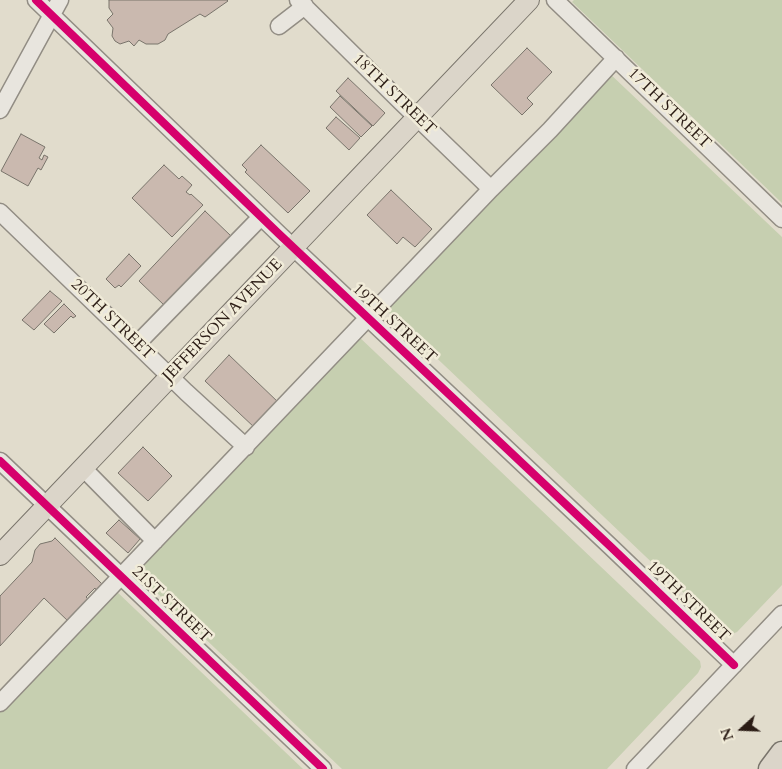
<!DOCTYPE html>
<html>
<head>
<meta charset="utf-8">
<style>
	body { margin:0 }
	#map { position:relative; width:782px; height:769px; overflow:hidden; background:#e1dccc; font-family:Cardo,serif }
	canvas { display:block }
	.north { position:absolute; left:717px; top:704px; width:50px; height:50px; -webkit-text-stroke:4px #f1ecd9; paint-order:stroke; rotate:250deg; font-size:14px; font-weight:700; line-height:20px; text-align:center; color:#2b1c15 }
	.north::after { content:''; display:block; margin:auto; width:18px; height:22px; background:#2b1c15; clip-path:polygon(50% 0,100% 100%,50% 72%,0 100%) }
</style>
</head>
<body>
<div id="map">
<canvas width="782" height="769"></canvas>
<div class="north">N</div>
</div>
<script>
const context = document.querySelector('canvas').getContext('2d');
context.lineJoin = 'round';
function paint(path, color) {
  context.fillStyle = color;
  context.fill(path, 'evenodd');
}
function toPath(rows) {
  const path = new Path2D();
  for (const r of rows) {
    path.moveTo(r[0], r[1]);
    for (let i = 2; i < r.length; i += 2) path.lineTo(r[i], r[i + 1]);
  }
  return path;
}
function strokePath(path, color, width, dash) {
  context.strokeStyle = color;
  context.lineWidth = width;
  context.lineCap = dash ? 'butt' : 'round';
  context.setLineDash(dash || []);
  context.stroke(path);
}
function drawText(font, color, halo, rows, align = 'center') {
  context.font = font + ' Cardo,serif';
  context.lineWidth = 5;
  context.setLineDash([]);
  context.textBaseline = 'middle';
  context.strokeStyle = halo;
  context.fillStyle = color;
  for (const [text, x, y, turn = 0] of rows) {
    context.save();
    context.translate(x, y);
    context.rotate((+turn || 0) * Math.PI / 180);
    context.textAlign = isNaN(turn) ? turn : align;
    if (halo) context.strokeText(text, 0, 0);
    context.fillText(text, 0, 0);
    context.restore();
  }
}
const green = toPath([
	[574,0,782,0,782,203,572,2],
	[607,71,782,237,782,585,737,632,732,634,724,631,384,308],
	[356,334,700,661,701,667,698,673,607,769,342,769,133,570],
	[115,590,303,769,0,769,0,710]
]);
const building = toPath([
	[109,0,227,0,228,1,205,17,200,14,168,34,165,40,158,44,146,44,139,40,134,46,129,41,120,44,115,41,112,36,113,28,107,20,113,14,109,8,109,0],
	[527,48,552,72,527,98,533,104,522,115,491,85,527,48],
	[348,78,385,113,373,126,336,91,348,78],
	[340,96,372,126,361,137,330,107,340,96],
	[336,117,360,138,349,150,326,128,336,117],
	[21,134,45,147,39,158,42,160,44,155,48,157,41,170,38,168,28,186,1,171,21,134],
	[261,145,310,191,288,213,245,172,247,170,242,165,261,145],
	[164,165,179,179,182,176,192,185,186,192,190,195,191,194,203,205,172,237,132,198,164,165],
	[391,190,432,229,415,247,403,237,397,244,367,215,391,190],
	[205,211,231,236,165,306,139,281,205,211],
	[129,254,141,266,121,287,119,285,115,288,106,279,129,254],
	[50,291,62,301,34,330,22,320,50,291],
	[64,304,76,316,73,318,71,316,54,333,44,324,64,304],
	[229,355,279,403,255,428,205,381,229,355],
	[143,447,172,476,148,501,118,473,143,447],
	[119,520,140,539,128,553,106,533,119,520],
	[55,538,102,584,96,590,95,588,86,597,89,600,69,622,44,598,0,646,0,596,32,562,35,550,40,544,52,541,55,538]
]);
const minor = toPath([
	[36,0,279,234,611,547,734,665],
	[298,0,401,102,491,189],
	[555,0,782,219],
	[279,26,305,6],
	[0,110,60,0],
	[0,212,186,392,246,447],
	[137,344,261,217],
	[0,461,323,769],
	[83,468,155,541],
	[0,703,491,189,550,130,616,58],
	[635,769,782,614]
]);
const major = toPath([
	[0,555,529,0]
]);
const highway = toPath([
	[770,769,782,753]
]);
const cycleway = toPath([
	[36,0,279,234,611,547,734,665],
	[0,461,323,769]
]);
const streetNames = [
	["18TH STREET",394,95,44],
	["17TH STREET",669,109,44],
	["20TH STREET",112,320,44],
	["JEFFERSON AVENUE",223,321,-46],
	["19TH STREET",394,324,43],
	["19TH STREET",688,602,44],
	["21ST STREET",171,605,44]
];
paint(green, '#c6cfb0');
paint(building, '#cab9af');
strokePath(building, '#79746b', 1);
strokePath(minor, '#928d84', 19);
strokePath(major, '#79746b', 22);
strokePath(highway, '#79746b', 25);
strokePath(minor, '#e8e5de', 16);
strokePath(major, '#dbd5c9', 20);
strokePath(highway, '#dbd5c9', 22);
strokePath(cycleway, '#d6006c', 8);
drawText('16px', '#2b1c15', '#f1ecd9', streetNames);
</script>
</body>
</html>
